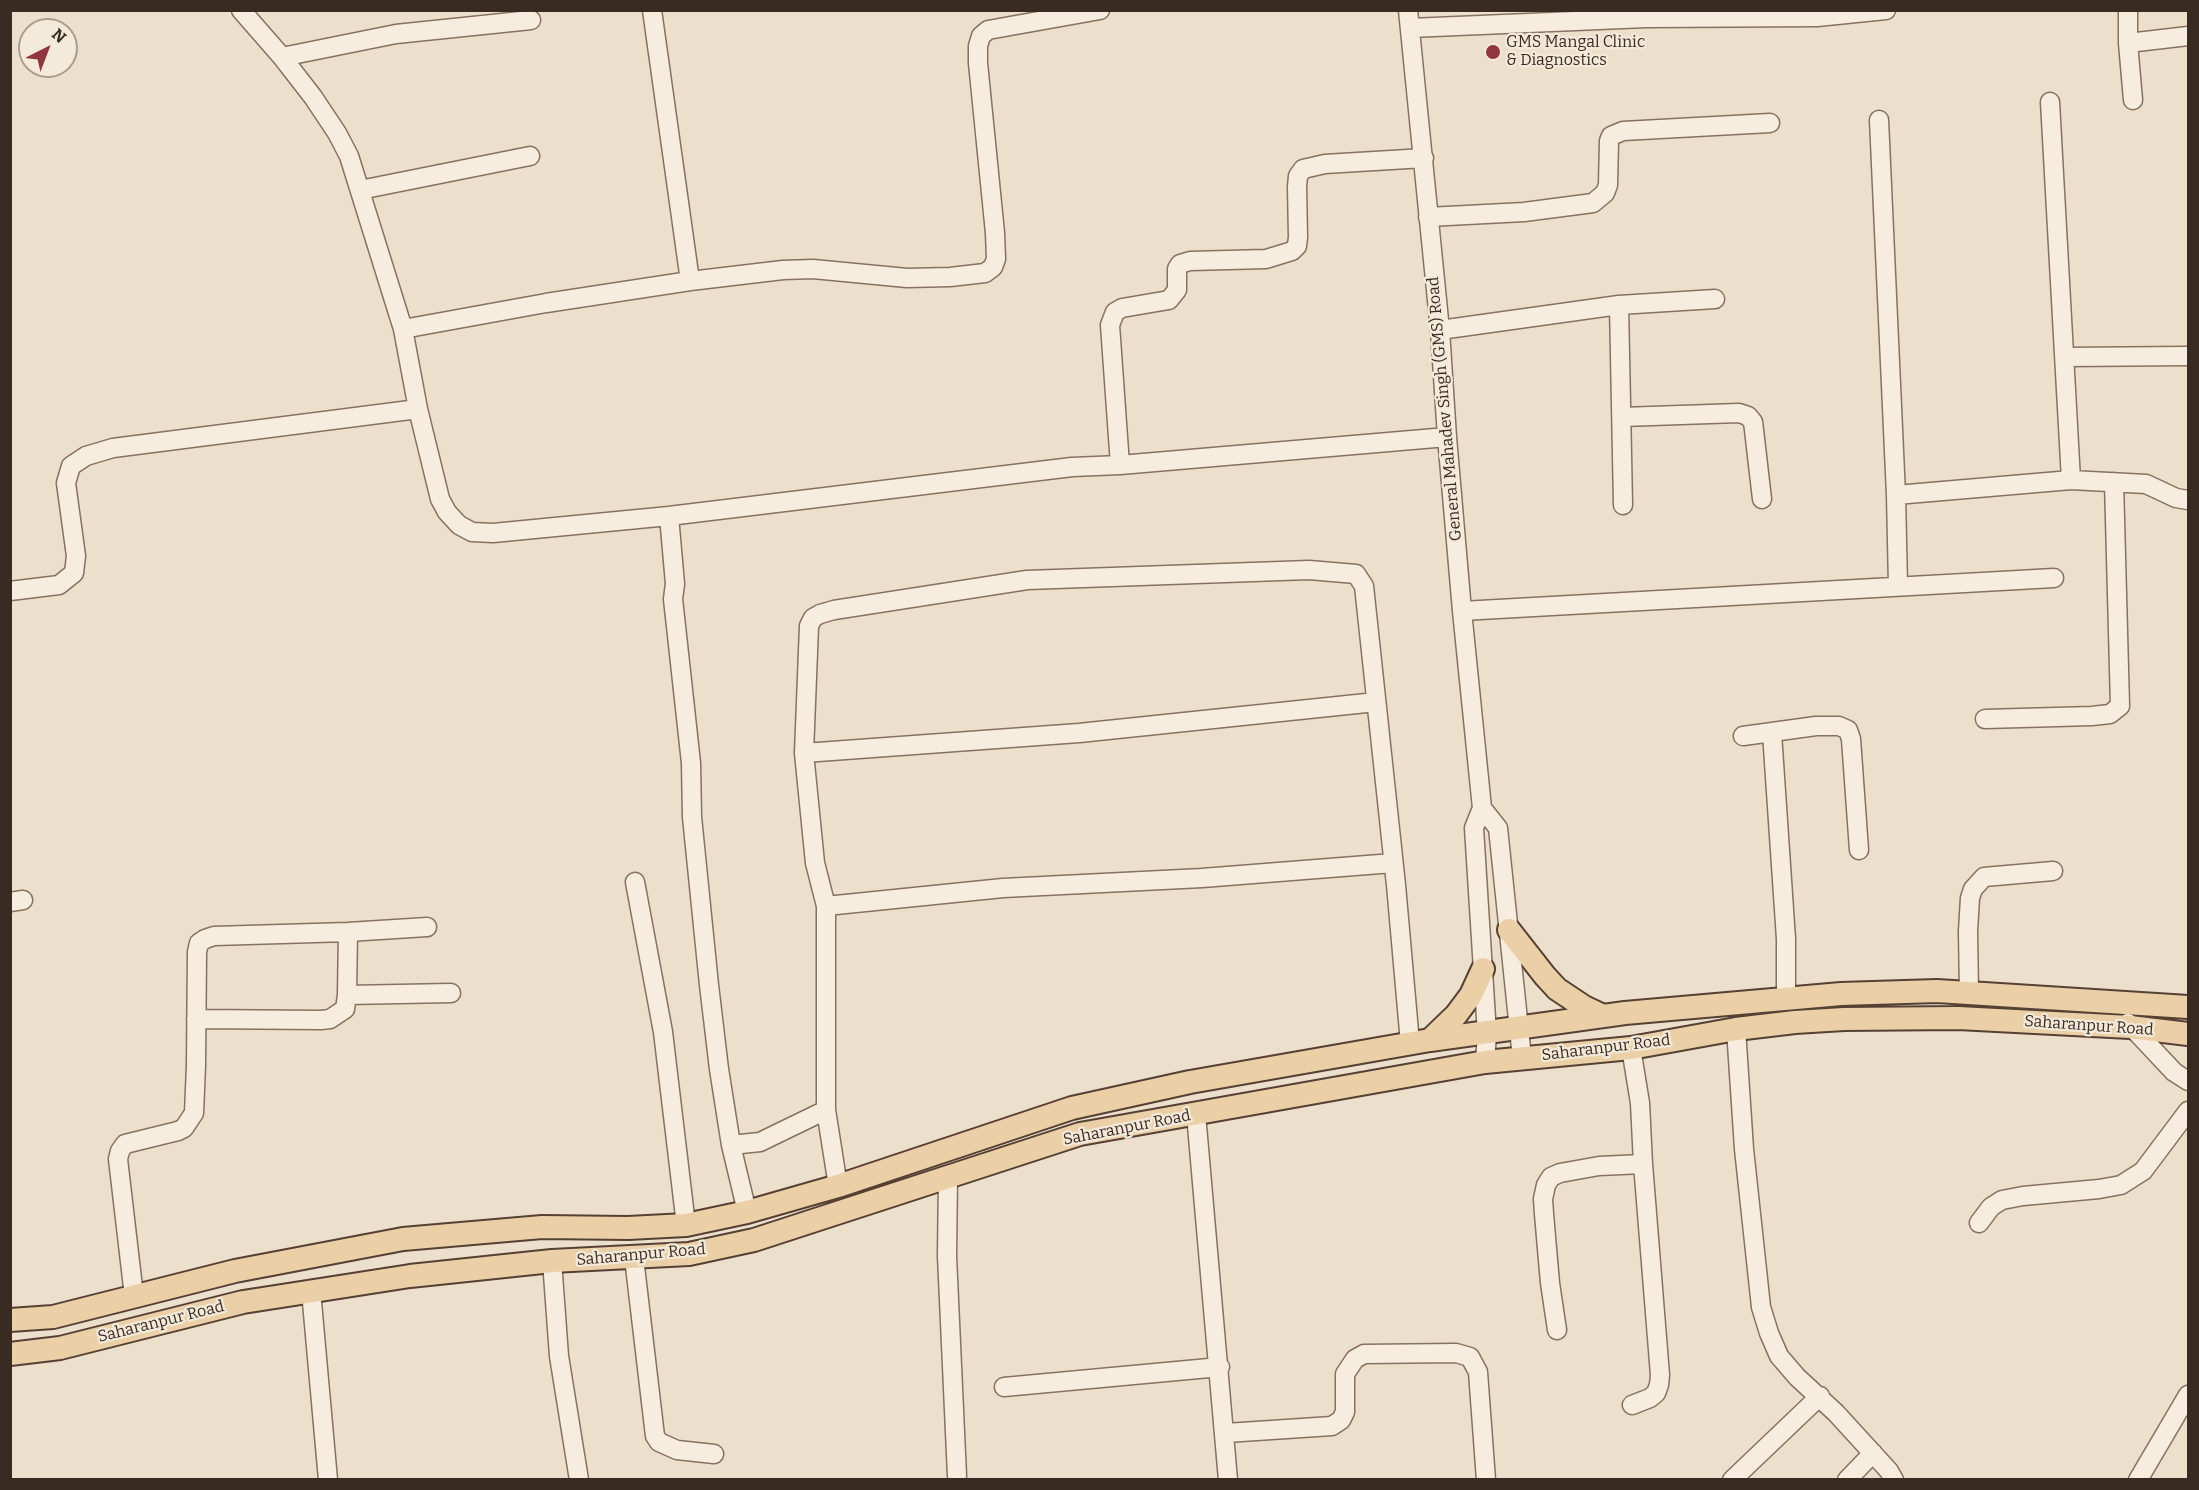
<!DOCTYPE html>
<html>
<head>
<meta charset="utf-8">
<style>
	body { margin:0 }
	#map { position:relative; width:2199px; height:1490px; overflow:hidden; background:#ecdfcb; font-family:Bitter,serif }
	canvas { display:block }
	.frame { position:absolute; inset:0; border:12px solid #392b22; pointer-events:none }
	.north { position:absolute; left:18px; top:18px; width:60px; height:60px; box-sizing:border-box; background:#f3eada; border:2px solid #a99e90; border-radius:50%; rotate:42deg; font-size:16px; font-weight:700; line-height:24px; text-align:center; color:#392b22 }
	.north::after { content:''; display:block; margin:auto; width:21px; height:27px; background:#91353f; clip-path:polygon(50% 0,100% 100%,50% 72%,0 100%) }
</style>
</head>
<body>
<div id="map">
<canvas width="2199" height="1490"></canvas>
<div class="frame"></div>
<div class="north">N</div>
</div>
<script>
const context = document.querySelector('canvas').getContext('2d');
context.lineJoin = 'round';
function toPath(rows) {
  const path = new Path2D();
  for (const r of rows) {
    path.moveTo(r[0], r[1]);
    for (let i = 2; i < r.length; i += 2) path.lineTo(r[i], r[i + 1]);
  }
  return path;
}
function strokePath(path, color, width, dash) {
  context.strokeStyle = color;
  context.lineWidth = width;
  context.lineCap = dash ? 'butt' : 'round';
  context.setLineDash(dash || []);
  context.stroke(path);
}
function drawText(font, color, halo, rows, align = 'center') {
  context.font = font + ' Bitter,serif';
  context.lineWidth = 4.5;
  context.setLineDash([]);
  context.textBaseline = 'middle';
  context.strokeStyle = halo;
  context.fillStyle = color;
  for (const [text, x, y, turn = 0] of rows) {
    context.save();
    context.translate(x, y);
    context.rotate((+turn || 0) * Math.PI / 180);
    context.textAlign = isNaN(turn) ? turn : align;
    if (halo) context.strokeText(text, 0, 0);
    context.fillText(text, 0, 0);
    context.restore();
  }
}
const minor = toPath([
	[241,10,282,57,313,97,337,133,349,156,403,329,418,409,440,499,447,512,459,525,472,532,493,533,669,516,1072,467,1120,465,1447,437],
	[652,10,690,281],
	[1408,10,1440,330,1447,437,1462,611,1482,808,1474,828,1487,1034,1485,1062],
	[2128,10,2128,43,2133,100],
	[1410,28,1646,18,1817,17,1886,10],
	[2128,43,2188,36],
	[282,57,396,34,531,20],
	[2050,102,2071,480],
	[1879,120,1896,495,1898,586],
	[360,190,530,156],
	[1428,217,1524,212,1593,203,1605,193,1608,185,1609,141,1611,136,1623,131,1770,123],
	[1619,305,1623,505],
	[403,329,546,303,690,281,783,270,813,269,907,278,950,277,985,273,993,267,996,259,995,233,978,63,978,46,981,36,988,30,1100,10],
	[1440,330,1619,305,1715,299],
	[2065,357,2188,356],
	[1622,417,1739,413,1748,416,1753,422,1754,430,1762,499],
	[1120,465,1110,325,1115,312,1122,308,1169,300,1177,290,1177,269,1180,264,1190,261,1266,259,1292,251,1297,246,1298,237,1297,187,1298,176,1303,169,1325,164,1424,158],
	[1896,495,2071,480,2146,484,2176,498,2188,500],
	[669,516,675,584,673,599,691,763,692,817,709,985,719,1069,731,1145,747,1212],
	[10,591,59,585,74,573,76,556,66,483,71,466,86,456,113,448,418,409],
	[1462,611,2054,578],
	[1985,719,2092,716,2110,714,2120,706,2114,482],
	[1772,733,1786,939,1786,997],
	[1743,736,1816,726,1839,726,1848,730,1851,739,1859,850],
	[804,753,1079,733,1376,702],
	[1482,808,1498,828,1522,1058],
	[635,882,663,1032,686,1225],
	[10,902,23,900],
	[826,906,1003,888,1202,878,1393,863],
	[1969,994,1968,931,1970,898,1973,889,1984,877,2053,871],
	[347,995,348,932],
	[196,1019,321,1020,330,1019,345,1009,347,995,451,993],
	[2128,1023,2174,1072,2188,1081],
	[1736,1029,1744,1149,1761,1307,1769,1333,1779,1356,1797,1377,1836,1413,1889,1471,1894,1480],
	[1631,1048,1640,1103,1643,1164,1660,1375,1659,1385,1656,1393,1650,1398,1632,1405],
	[1196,1114,1228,1480],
	[731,1145,760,1142,826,1110],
	[948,1177,947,1256,957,1476],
	[838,1186,826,1110,826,906,815,863,804,753,809,626,813,618,820,614,834,610,1027,580,1309,570,1356,574,1364,586,1396,885,1410,1043],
	[1979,1223,1991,1207,2002,1200,2023,1196,2099,1189,2121,1185,2143,1171,2188,1111],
	[634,1258,655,1436,659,1442,677,1450,714,1454],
	[552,1261,559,1356,579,1480],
	[311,1291,328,1480],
	[134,1296,118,1159,120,1151,125,1144,178,1131,184,1128,194,1113,196,1065,197,952,199,943,205,939,214,936,348,932,427,927],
	[1557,1330,1550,1283,1544,1214,1543,1199,1546,1185,1551,1177,1560,1173,1599,1166,1643,1164],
	[1004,1387,1220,1367],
	[1226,1433,1332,1426,1341,1420,1345,1412,1345,1374,1355,1359,1364,1354,1456,1353,1470,1357,1478,1372,1486,1480],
	[1732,1480,1820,1396],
	[1847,1480,1873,1453],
	[2138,1480,2188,1395]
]);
const major = toPath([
	[1509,930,1545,976,1557,989,1584,1007,1603,1016],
	[1430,1040,1456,1015,1471,995,1483,969],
	[10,1320,53,1317,235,1271,403,1239,542,1227,628,1228,686,1225,747,1212,838,1186,1072,1108,1190,1082,1430,1040,1625,1013,1841,994,1937,991,2188,1007],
	[10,1354,60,1348,243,1302,410,1276,552,1261,689,1254,754,1240,1080,1134,1485,1062,1631,1048,1736,1029,1795,1022,1844,1019,1958,1018,2130,1027,2188,1034]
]);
const markers = [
	[1493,52,8,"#91353f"]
];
const poiNames = [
	["GMS Mangal Clinic",1506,43],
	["& Diagnostics",1506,61]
];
const streetNames = [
	["General Mahadev Singh (GMS) Road",1445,409,-95],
	["Saharanpur Road",2089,1026,4],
	["Saharanpur Road",1606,1048,-7],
	["Saharanpur Road",1127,1128,-11],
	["Saharanpur Road",641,1255,-5],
	["Saharanpur Road",161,1322,-14]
];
strokePath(minor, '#877160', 21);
strokePath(major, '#564034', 26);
strokePath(minor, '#f7edde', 18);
strokePath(major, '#eacfa7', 22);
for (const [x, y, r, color] of markers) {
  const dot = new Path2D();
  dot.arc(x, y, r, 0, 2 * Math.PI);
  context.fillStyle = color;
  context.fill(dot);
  strokePath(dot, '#f3eada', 2);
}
drawText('16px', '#392b22', '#f3eada', poiNames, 'left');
drawText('16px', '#392b22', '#f3eada', streetNames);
</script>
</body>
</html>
